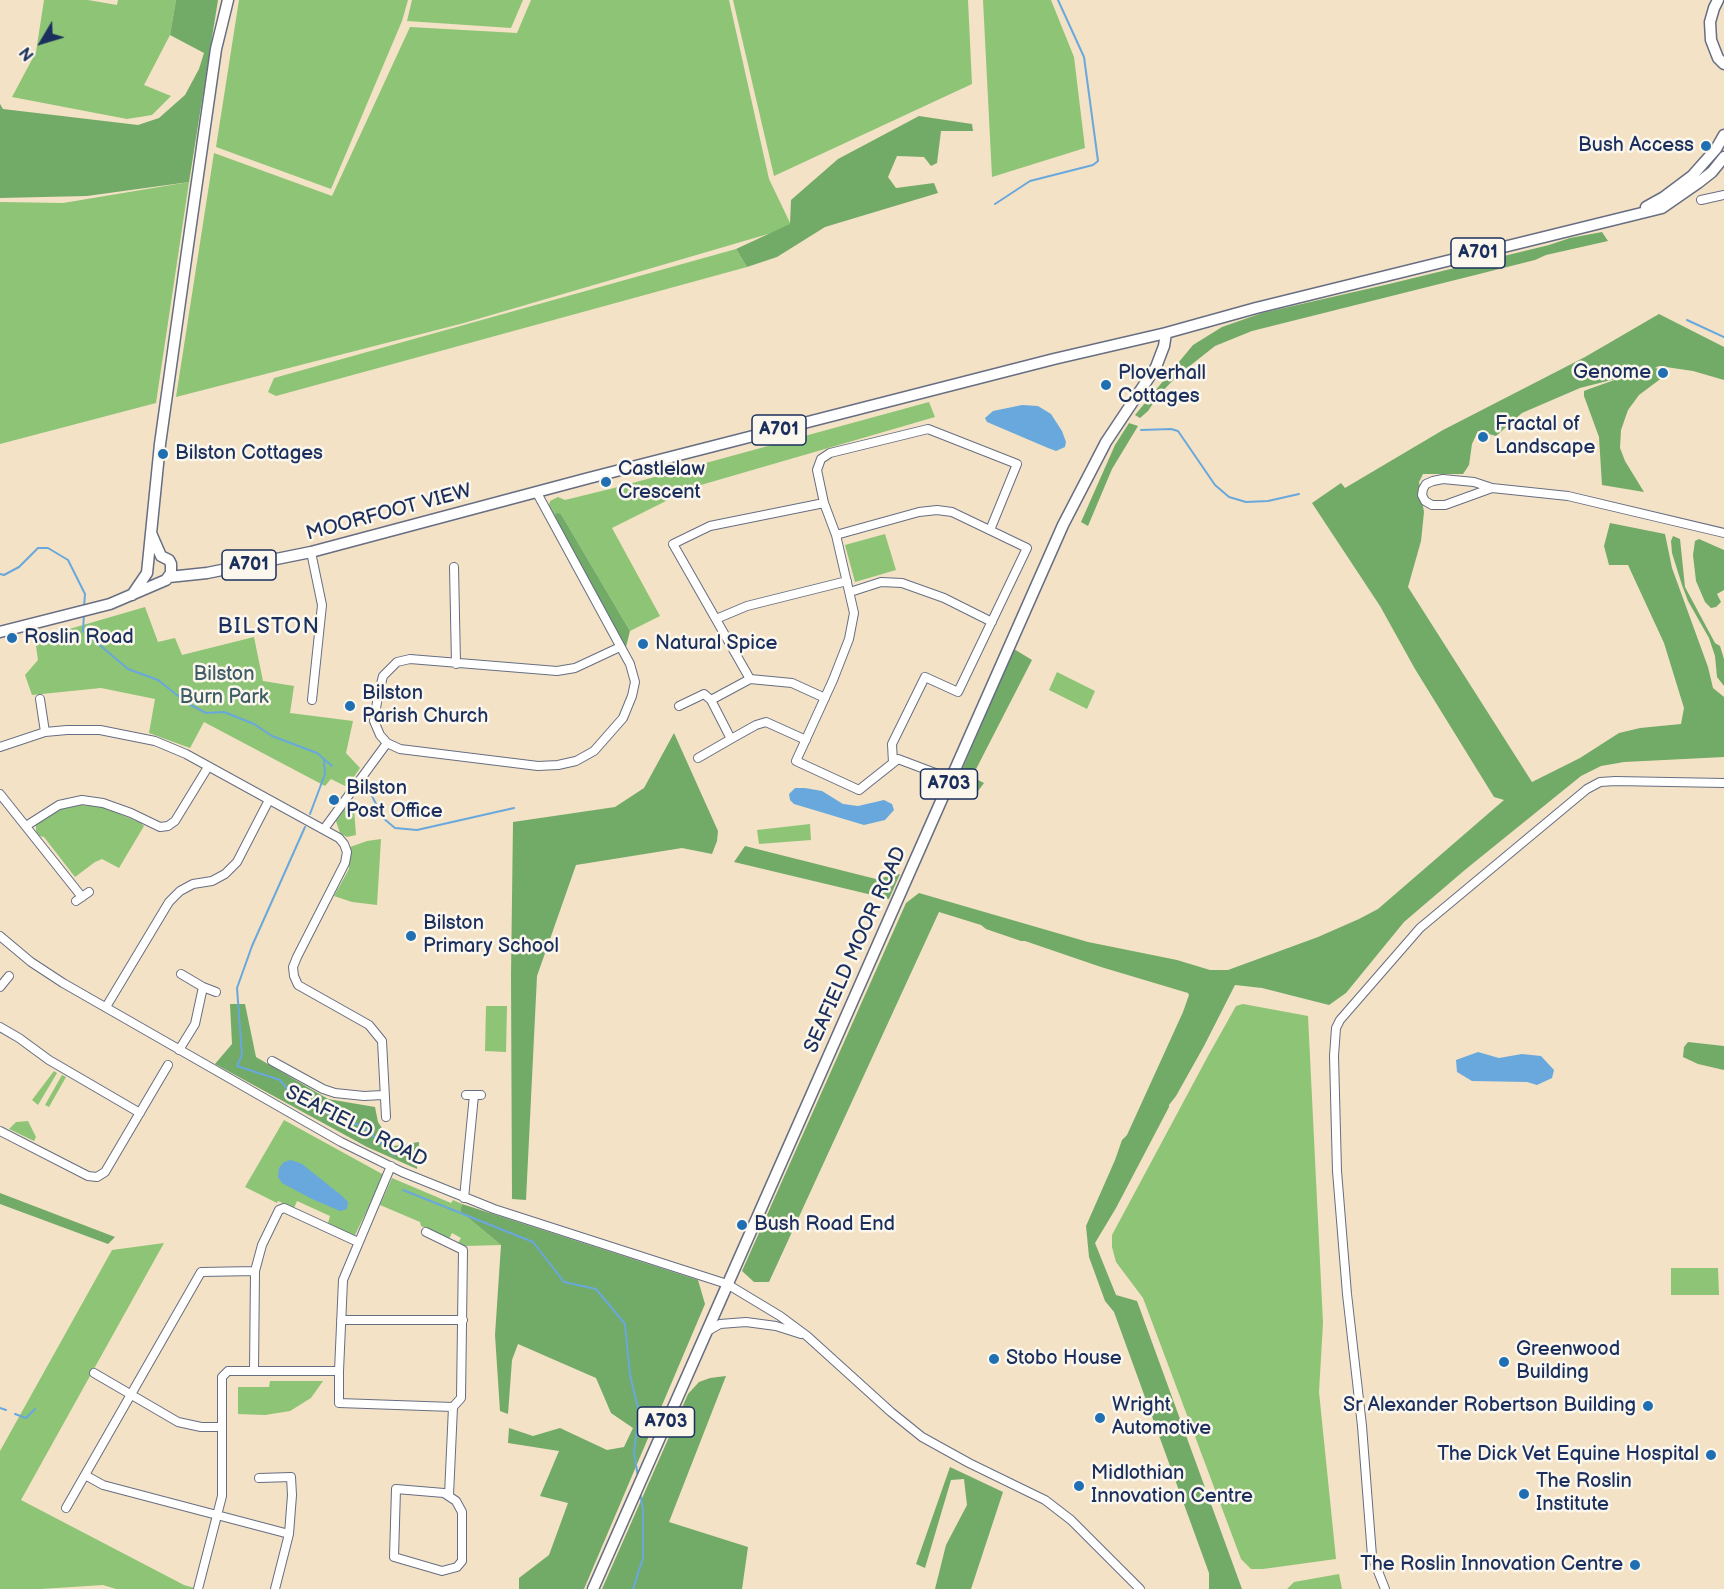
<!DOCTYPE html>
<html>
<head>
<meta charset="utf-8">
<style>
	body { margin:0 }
	#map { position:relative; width:1724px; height:1589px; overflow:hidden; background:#f3e2c6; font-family:"Balsamiq Sans",sans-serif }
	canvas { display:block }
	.north { position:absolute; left:12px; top:12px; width:60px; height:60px; -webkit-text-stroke:4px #fbf7ec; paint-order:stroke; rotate:232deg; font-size:16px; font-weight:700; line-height:24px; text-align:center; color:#1b2f5e }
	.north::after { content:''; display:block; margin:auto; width:21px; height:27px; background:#1b2f5e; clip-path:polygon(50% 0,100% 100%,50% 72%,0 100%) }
</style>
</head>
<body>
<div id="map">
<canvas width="1724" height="1589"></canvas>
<div class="north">N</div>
</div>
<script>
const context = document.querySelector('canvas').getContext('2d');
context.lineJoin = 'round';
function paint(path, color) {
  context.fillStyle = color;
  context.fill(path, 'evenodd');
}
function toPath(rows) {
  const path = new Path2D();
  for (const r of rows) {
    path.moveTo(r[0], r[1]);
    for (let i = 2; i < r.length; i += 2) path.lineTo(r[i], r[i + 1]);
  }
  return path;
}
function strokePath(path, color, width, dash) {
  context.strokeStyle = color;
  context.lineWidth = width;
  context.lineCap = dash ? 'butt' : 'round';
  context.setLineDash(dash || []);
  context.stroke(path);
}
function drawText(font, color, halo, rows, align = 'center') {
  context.font = font + ' "Balsamiq Sans",sans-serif';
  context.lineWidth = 5;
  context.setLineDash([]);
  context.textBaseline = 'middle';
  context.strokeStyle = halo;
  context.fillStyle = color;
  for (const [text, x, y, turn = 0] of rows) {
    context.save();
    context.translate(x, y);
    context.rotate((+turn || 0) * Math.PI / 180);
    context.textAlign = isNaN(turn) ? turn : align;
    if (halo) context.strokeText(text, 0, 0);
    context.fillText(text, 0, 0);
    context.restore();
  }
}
const green = toPath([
	[44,0,88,0,117,5,118,0,176,0,170,35,144,85,171,96,152,115,127,119,12,97,36,52],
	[239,0,408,0,402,21,331,189,216,147],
	[412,0,523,0,511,28,407,21],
	[531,0,729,0,769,179,792,227,464,323,176,397,214,153,332,196,410,27,517,33],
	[733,0,968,0,972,84,774,176],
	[983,0,1051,0,1074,57,1085,148,992,177],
	[189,182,156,403,0,444,0,202,63,203],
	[736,249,747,267,276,396,268,392,274,378],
	[929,402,935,417,694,487,612,528,660,616,630,631,561,514,555,518,549,505,550,501,558,497,565,500,618,487],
	[885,534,896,570,855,582,845,545],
	[145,607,158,642,175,638,182,655,254,637,263,681,294,686,290,713,353,721,346,753,360,768,347,787,331,779,325,786,204,722,190,748,149,733,155,699,101,688,32,695,25,675,38,660,35,639],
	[1057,672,1095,691,1087,709,1049,690],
	[81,805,103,807,141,823,144,826,119,868,102,859,95,862,75,877,44,837,39,836,36,831,36,825,42,819,60,809],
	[347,805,354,809,356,835,347,837,340,833,336,821],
	[810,824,811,840,759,844,757,830],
	[381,839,377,905,352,902,334,896,349,869,350,847,367,841],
	[1243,1004,1308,1016,1323,1323,1319,1392,1336,1559,1263,1569,1251,1569,1241,1559,1143,1298,1116,1262,1112,1247,1112,1235,1208,1056,1236,1006],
	[486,1006,507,1006,506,1052,485,1051],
	[54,1071,57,1073,38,1105,32,1100],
	[62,1075,66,1077,49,1107,45,1105],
	[284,1120,384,1175,355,1235,352,1235,328,1223,330,1216,297,1201,294,1208,278,1201,277,1203,245,1187],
	[28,1121,36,1137,34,1141,9,1129,16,1122],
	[392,1178,451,1203,453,1200,462,1204,460,1211,501,1245,465,1246,458,1243,461,1238,452,1233,449,1239,421,1226,420,1222,380,1205],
	[164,1243,21,1500,184,1585,198,1589,116,1589,103,1585,41,1589,0,1589,0,1451,112,1250],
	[1671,1268,1718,1268,1719,1295,1671,1295],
	[270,1381,323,1381,311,1398,290,1411,265,1415,238,1414,238,1387,269,1387],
	[1339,1574,1342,1589,1287,1589,1294,1582]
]);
const forest = toPath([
	[176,0,218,0,189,182,87,196,0,198,0,104,3,109,138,125,159,118,185,95,199,69,204,53,170,35],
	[919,116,972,124,973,131,941,131,937,163,931,166,924,157,897,156,888,177,896,188,934,183,938,193,825,227,777,257,747,267,736,249,790,224,791,200,838,159],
	[1602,232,1608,241,1546,255,1535,260,1252,331,1215,346,1177,376,1158,396,1148,411,1140,418,1135,415,1193,345,1222,327,1262,313,1389,284,1549,245,1570,238],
	[1659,314,1724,347,1724,380,1693,371,1659,366,1655,368,1659,369,1663,377,1639,395,1628,410,1621,430,1620,448,1625,461,1644,492,1602,485,1599,437,1584,396,1584,391,1589,389,1623,377,1580,388,1522,413,1496,436,1478,431,1472,444,1469,465,1463,474,1423,474,1419,482,1424,512,1421,541,1408,587,1532,782,1580,758,1619,733,1640,728,1681,724,1684,708,1664,643,1628,565,1609,565,1604,546,1610,523,1665,534,1672,568,1708,667,1713,688,1724,697,1724,757,1624,762,1601,766,1581,776,1466,869,1404,922,1346,993,1329,1005,1262,988,1235,985,1204,1046,1176,1096,1169,1105,1169,1107,1116,1208,1095,1243,1116,1295,1137,1301,1242,1589,1209,1589,1209,1573,1114,1312,1105,1301,1089,1257,1086,1226,1115,1160,1122,1140,1127,1135,1183,1012,1189,995,1188,993,1101,967,1025,941,1021,941,986,929,981,925,939,912,769,1282,754,1282,742,1271,906,903,919,893,1088,942,1177,960,1210,970,1228,970,1318,937,1359,919,1378,909,1504,800,1494,797,1415,669,1380,606,1312,503,1341,483,1345,488,1443,430,1585,357],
	[1129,423,1138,426,1112,469,1088,526,1081,522,1115,445],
	[556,513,561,514,630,631,626,647,621,643,555,518],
	[1673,536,1680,539,1685,587,1715,643,1720,646,1724,659,1724,686,1717,677,1715,656,1709,638,1688,601,1682,585,1672,553,1671,541],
	[1699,539,1724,550,1724,590,1717,594,1721,602,1716,607,1711,608,1705,602,1696,581,1693,555,1695,541],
	[1014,649,1032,660,972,777,984,783,978,791,956,784],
	[674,733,718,831,717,841,712,854,682,848,576,865,537,976,526,1200,512,1199,511,976,513,822,615,807,644,788],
	[745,846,876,879,900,874,889,899,734,862],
	[230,1004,245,1004,256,1057,328,1099,375,1107,378,1122,394,1146,419,1142,417,1169,367,1147,215,1064,232,1044],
	[1688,1042,1724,1046,1724,1070,1698,1064,1683,1057,1684,1047],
	[0,1193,115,1237,108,1244,0,1204],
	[462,1204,698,1280,705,1304,584,1589,519,1589,519,1578,549,1555,568,1503,540,1496,559,1451,508,1443,509,1428,533,1436,560,1428,607,1450,624,1447,633,1428,611,1413,596,1378,518,1344,512,1360,508,1414,500,1411,495,1335,501,1245,460,1211],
	[726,1376,669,1522,748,1547,742,1589,602,1589,688,1394,699,1382,710,1378],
	[950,1467,1003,1492,971,1589,935,1589,946,1545,967,1505,964,1479,951,1480,925,1568,916,1564]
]);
const water = toPath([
	[1022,405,1038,406,1051,414,1062,431,1066,442,1065,447,1056,451,1048,448,987,422,985,418,993,411],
	[795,788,805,788,822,791,843,804,858,806,884,800,892,804,894,810,885,820,864,825,794,804,790,800,789,794],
	[1478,1052,1499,1058,1522,1054,1541,1056,1554,1070,1552,1078,1537,1085,1527,1082,1472,1081,1457,1072,1456,1060],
	[291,1160,302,1164,341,1195,348,1202,347,1209,340,1211,312,1199,282,1183,278,1177,279,1168,284,1162]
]);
const stream = toPath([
	[995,204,1030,181,1093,165,1098,161,1084,57,1058,0],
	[1687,320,1724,337],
	[1141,430,1171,429,1178,431,1215,485,1229,497,1246,502,1268,501,1299,494],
	[0,574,4,575,19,567,38,548,48,548,68,560,85,594,84,606],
	[84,614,83,631,128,669,158,680,187,703,206,713,224,712,254,724,272,736,317,753,332,766],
	[368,788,383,818,395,828,417,830,514,808],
	[310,814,325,774,324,760],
	[305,827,252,946,237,988,242,1055,237,1066,280,1080,298,1102,362,1126,394,1155],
	[403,1190,533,1242,564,1282,596,1289,625,1324,630,1375,639,1412,634,1452,638,1477],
	[0,1408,6,1410],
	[15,1414,26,1418,35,1409],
	[633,1589,643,1558,643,1510,640,1492]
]);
const minor = toPath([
	[1701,200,1724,195],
	[1492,488,1445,505,1432,505,1425,501,1422,495,1423,489,1426,484,1433,481,1443,479,1474,482,1492,488,1568,496,1724,533],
	[537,493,630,664,635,682,632,696,623,718,594,751,576,761,558,765,538,766,400,749,387,743,380,735,374,721,378,696,383,676,397,662,410,659,557,671,575,668,620,647],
	[836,535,919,512,937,510,952,512,1027,548,958,692,925,677,892,744,893,763],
	[311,552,322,605,312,700],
	[454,567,456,664],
	[850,592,881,582,902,583,944,598,992,622],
	[716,619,747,606,847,581],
	[750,679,673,544,710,526,824,503],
	[40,699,45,732],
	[679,706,704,694,711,700],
	[806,740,766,722,756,725,731,739,711,700,750,679,792,683,825,698],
	[0,747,45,732,67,730,100,730,155,741,186,754,339,838,344,844,347,852,345,863,297,957,293,967,294,976,298,985,369,1025,382,1041,386,1117],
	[698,758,731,739],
	[951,779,898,759,859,790,796,761,833,680,849,639,854,613,836,535,824,503,817,470,821,459,830,453,928,429,1017,464,990,530],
	[0,794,82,897],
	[26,826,59,805,82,800,103,803,131,813,160,827,168,826,175,821,208,767],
	[324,829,387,743],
	[76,901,89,892],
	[0,936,31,962,63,983,341,1142,402,1172,494,1209,727,1284,780,1316,807,1336,891,1412,922,1437,969,1463,1045,1500,1071,1520,1140,1589],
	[0,987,9,976],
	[203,987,216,992],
	[106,1007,169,902,180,891,193,884,212,881,225,874,237,862,269,800],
	[0,1027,19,1038,49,1060,140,1113],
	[179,1050,195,1024,203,987,181,974],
	[272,1061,323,1089,335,1093,364,1096,383,1095],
	[466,1095,481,1095],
	[0,1131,88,1176,97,1177,105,1172,168,1065],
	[464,1198,474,1095],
	[426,1232,463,1250,461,1398,453,1407],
	[341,1320,463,1320],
	[706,1332,720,1324,746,1322,776,1326,801,1334],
	[254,1371,255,1271,262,1245,279,1210,284,1208,358,1242],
	[339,1371,339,1403,453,1407],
	[94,1373,178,1422,201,1427,221,1427],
	[85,1475,103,1485,289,1534],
	[259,1478,291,1477,292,1495,289,1534,275,1589],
	[396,1489,444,1493,456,1501,462,1512,462,1561,457,1567,442,1571,394,1557,396,1489],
	[449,1495,453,1407],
	[66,1508,201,1272,255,1271],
	[198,1589,222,1496,222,1377,228,1371,339,1371,343,1280,391,1166],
	[1385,1589,1372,1556,1362,1426,1347,1294,1337,1171,1334,1056,1336,1028,1340,1020,1420,928,1587,789,1600,782,1615,781,1724,783]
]);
const major = toPath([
	[1718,0,1714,8,1710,22,1711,40,1718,58,1724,64],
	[1646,207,1664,197,1692,176,1716,149,1724,135],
	[169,577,207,573,311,552,589,478,1054,359,1166,333,1256,308,1662,208,1698,183,1712,172,1724,157],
	[132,595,147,573,160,444,187,252,216,49,228,0],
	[0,632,110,604,166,580,171,573,171,564,169,560,161,556,151,533],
	[593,1589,1063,525,1106,442,1156,367,1164,346,1166,333]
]);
const markers = [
	[1706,146,6,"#1f6fb2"],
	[1663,373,6,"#1f6fb2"],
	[1106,385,6,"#1f6fb2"],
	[1483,437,6,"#1f6fb2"],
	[163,454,6,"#1f6fb2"],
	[606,482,6,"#1f6fb2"],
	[12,638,6,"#1f6fb2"],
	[643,644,6,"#1f6fb2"],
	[350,706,6,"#1f6fb2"],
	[334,800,6,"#1f6fb2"],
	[411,936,6,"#1f6fb2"],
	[742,1225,6,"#1f6fb2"],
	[994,1359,6,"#1f6fb2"],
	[1504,1362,6,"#1f6fb2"],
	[1648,1406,6,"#1f6fb2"],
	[1100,1418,6,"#1f6fb2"],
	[1711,1455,6,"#1f6fb2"],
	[1079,1486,6,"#1f6fb2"],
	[1524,1494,6,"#1f6fb2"],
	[1635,1565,6,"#1f6fb2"]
];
const shields = [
	[1478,253,54],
	[779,430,54],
	[249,565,54],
	[949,784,57],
	[666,1422,57]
];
const shieldNames = [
	["A701",1478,253],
	["A701",779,430],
	["A701",249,565],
	["A703",949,784],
	["A703",666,1422]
];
const poiNames = [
	["Bush Access",1694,146,"right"],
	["Genome",1651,373,"right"],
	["Ploverhall",1118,374],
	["Cottages",1118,397],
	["Fractal of",1495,425],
	["Landscape",1495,448],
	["Bilston Cottages",175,454],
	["Castlelaw",618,470],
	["Crescent",618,493],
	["Roslin Road",24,638],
	["Natural Spice",655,644],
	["Bilston",362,694],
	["Parish Church",362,717],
	["Bilston",346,789],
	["Post Office",346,812],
	["Bilston",423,924],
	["Primary School",423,947],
	["Bush Road End",754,1225],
	["Greenwood",1516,1350],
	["Building",1516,1373],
	["Stobo House",1006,1359],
	["Wright",1112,1406],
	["Automotive",1112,1429],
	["Sr Alexander Robertson Building",1636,1406,"right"],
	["The Dick Vet Equine Hospital",1699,1455,"right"],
	["Midlothian",1091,1474],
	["Innovation Centre",1091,1497],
	["The Roslin",1536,1482],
	["Institute",1536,1505],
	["The Roslin Innovation Centre",1623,1565,"right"]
];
const streetNames = [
	["MOORFOOT VIEW",389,513,-15],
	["SEAFIELD MOOR ROAD",856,950,-66],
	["SEAFIELD ROAD",356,1127,27]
];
const parkNames = [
	["Bilston",224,675],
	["Burn Park",224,698]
];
const quarterNames = [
	["BILSTON",269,627]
];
paint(green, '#8ec476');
paint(forest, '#72aa67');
paint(water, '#69a8dc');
strokePath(stream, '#69a8dc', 2);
strokePath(minor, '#676e82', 10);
strokePath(major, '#676e82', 13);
strokePath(minor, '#fff', 8);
strokePath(major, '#fff', 10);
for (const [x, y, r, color] of markers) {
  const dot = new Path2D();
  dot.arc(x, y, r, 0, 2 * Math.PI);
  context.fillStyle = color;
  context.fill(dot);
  strokePath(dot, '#fbf7ec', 2);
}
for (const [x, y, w] of shields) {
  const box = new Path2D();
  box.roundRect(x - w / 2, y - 15, w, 30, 4.5);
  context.fillStyle = '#fbf7ec';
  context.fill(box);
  strokePath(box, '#1b2f5e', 1.5);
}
drawText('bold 18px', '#1b2f5e', null, shieldNames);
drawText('20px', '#1b2f5e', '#fbf7ec', poiNames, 'left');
drawText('20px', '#1b2f5e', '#fbf7ec', streetNames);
drawText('20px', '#3e5c65', '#fbf7ec', parkNames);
context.letterSpacing = '1.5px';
drawText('22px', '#1b2f5e', '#fbf7ec', quarterNames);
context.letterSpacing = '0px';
</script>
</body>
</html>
